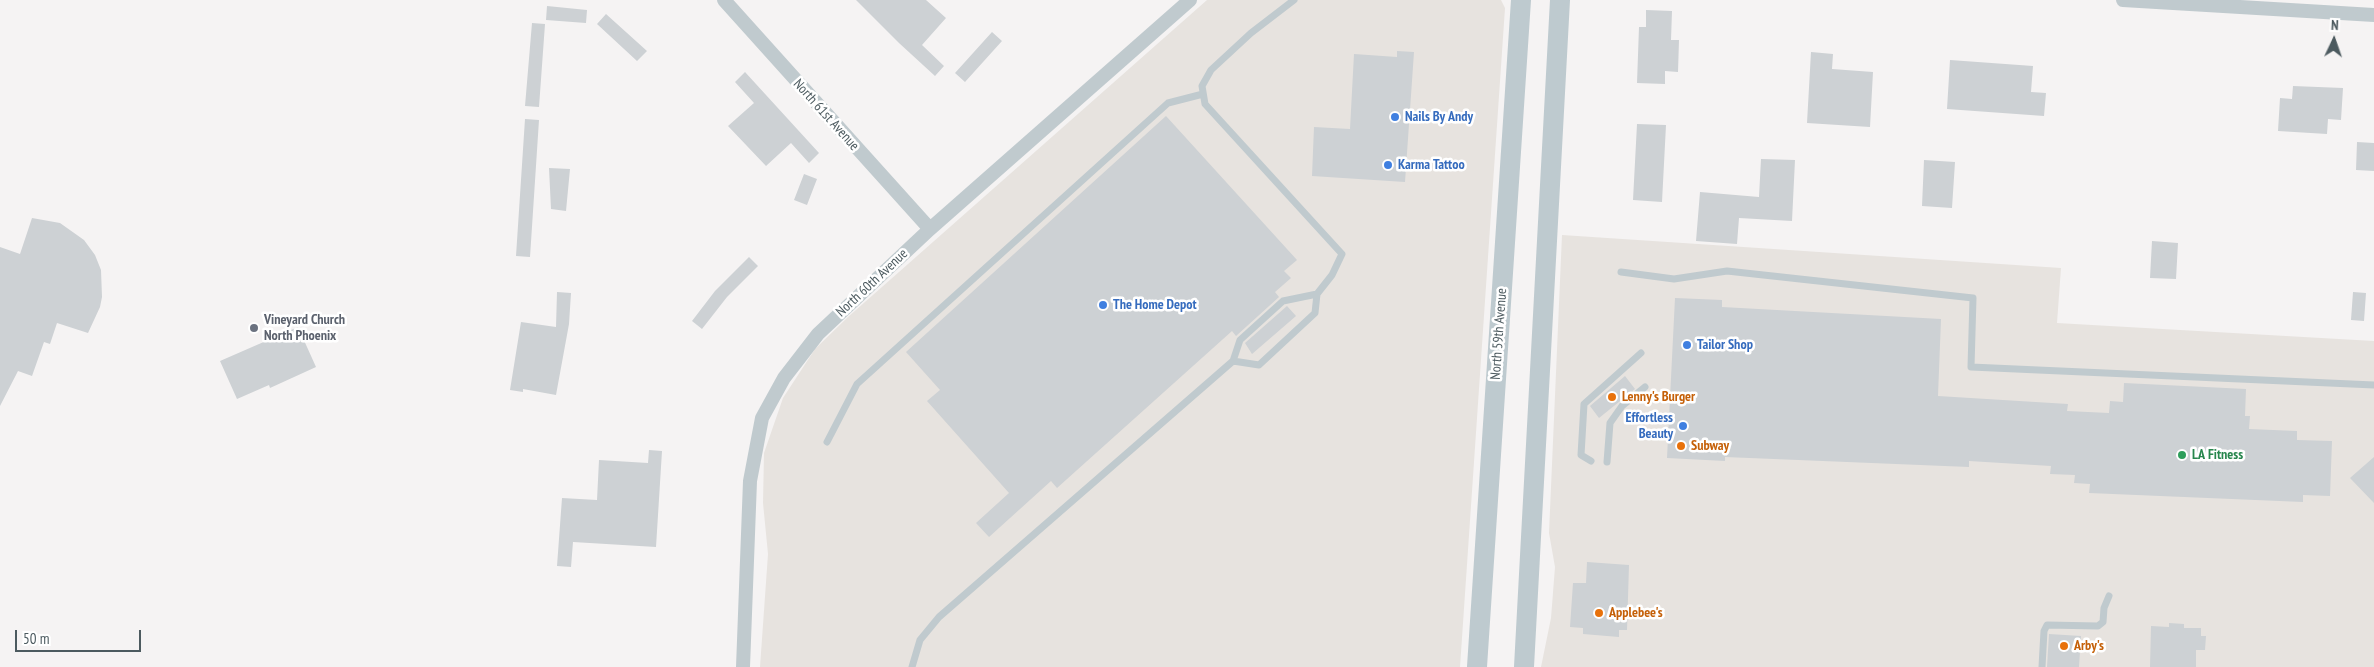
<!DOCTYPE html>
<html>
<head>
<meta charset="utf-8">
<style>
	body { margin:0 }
	#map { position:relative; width:2374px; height:667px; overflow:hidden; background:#f5f3f3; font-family:"PT Sans Narrow",sans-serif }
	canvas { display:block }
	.north { position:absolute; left:2309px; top:15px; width:50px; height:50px; -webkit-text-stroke:4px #fff; paint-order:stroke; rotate:3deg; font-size:14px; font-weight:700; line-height:20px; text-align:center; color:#4c5a5f }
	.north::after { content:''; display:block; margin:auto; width:18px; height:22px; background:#4c5a5f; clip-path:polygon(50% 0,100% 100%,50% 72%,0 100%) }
	.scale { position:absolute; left:15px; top:630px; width:126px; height:22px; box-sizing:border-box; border:2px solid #4c5a5f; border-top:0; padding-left:6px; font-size:15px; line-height:18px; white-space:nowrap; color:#4c5a5f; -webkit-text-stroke:4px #fff; paint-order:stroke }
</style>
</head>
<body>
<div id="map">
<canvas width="2374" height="667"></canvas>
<div class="north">N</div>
<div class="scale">50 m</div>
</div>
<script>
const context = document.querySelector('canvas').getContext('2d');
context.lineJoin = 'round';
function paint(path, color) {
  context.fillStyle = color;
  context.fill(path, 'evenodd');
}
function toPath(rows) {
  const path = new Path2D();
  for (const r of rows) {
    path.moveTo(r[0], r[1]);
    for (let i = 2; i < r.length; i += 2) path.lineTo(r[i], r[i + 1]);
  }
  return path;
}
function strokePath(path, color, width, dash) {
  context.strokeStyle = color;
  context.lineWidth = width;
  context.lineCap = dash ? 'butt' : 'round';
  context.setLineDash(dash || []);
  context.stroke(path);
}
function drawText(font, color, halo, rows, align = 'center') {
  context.font = font + ' "PT Sans Narrow",sans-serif';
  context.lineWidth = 5;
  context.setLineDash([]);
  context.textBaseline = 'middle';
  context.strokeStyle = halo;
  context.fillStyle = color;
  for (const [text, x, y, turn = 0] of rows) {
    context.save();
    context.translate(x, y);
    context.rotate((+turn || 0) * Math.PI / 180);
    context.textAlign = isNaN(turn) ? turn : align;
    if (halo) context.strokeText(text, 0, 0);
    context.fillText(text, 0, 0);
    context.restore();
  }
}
const commercial = toPath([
	[1207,0,1501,0,1505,8,1460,667,760,667,768,554,763,503,764,453,783,398,815,349,848,317],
	[1562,235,2061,268,2057,323,2374,341,2374,667,1541,667,1551,618,1555,567,1549,533]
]);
const building = toPath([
	[856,0,926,0,946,18,922,45,944,66,935,76,899,43],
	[547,6,587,10,586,23,546,20],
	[1646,10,1672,11,1671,40,1679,40,1678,72,1665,71,1665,84,1637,83,1639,27,1646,27],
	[606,14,647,51,637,61,597,24],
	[532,23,545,24,539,107,525,106],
	[992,32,1002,41,965,82,955,73],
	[1397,51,1414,52,1405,182,1312,176,1314,127,1350,129,1354,54,1397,57],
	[1811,52,1833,54,1832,69,1873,72,1870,127,1807,123],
	[1950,60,2033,66,2031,92,2046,93,2044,116,1947,109],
	[745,72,819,153,809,163,791,143,766,166,728,126,754,103,735,82],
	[2293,86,2343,88,2341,120,2328,119,2327,134,2278,131,2280,98,2292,99],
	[1166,116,1297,260,1284,271,1291,278,1275,292,1279,297,1236,336,1232,331,1057,488,1051,481,989,537,976,523,1009,493,927,401,940,390,906,352],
	[525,119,539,120,530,257,516,256],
	[1637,124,1666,125,1662,202,1633,200],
	[2357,142,2374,143,2374,171,2356,170],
	[1761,159,1795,160,1792,221,1739,218,1737,244,1696,241,1700,192,1759,197],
	[1924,160,1955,162,1952,208,1922,206],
	[549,168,570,169,566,211,551,209],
	[804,174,817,179,807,205,794,200],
	[32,218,60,223,84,240,95,255,101,270,102,297,100,307,88,333,57,323,50,344,44,342,32,376,18,371,0,406,0,247,20,254],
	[2152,241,2178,243,2176,279,2150,278],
	[749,257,758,266,727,297,702,329,692,321,715,291],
	[557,292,571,293,569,324,556,395,523,389,523,392,510,390,521,322,556,327],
	[2353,292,2366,293,2364,321,2351,320],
	[1675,298,1722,300,1722,307,1941,319,1938,396,2068,404,2067,411,2109,413,2110,401,2123,402,2124,383,2246,389,2245,416,2250,416,2249,429,2297,431,2297,440,2332,441,2330,496,2303,495,2303,502,2089,493,2090,484,2074,483,2075,475,2050,474,2051,466,1969,461,1969,467,1725,457,1725,461,1667,458],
	[1287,306,1296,316,1252,354,1245,343],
	[298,327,316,367,270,388,269,385,237,399,220,361],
	[1625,376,1635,389,1599,418,1590,406],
	[649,450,662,451,656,547,573,542,571,567,557,566,562,498,597,500,599,460,648,463],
	[2374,457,2374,503,2350,478],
	[1587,562,1629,565,1627,630,1619,630,1619,637,1583,634,1583,628,1570,627,1573,583,1586,583],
	[2169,623,2184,624,2184,628,2201,628,2201,636,2206,636,2205,650,2196,650,2196,667,2150,667,2151,626,2169,627],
	[2049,634,2081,636,2079,667,2047,667]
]);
const lane = toPath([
	[1621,272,1674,279,1727,271,1973,298,1971,367,2374,385],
	[1233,361,1240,340,1283,301,1317,294],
	[827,442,857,384,1168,103,1203,94],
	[1591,461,1581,455,1584,404,1641,353],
	[1607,462,1610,423,1622,406,1645,387],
	[912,667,920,640,939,617,1233,361,1259,365,1315,313,1317,294,1332,275,1342,254,1205,104,1202,86,1211,70,1251,33,1294,0],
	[2042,667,2044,631,2047,625,2098,626,2103,622,2104,608,2109,596]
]);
const street = toPath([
	[724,0,930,229],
	[2123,0,2374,15],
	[743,667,750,481,762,418,784,378,818,334,930,229,1190,0]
]);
const secondary = toPath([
	[1477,667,1521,0],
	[1524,667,1560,0]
]);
const markers = [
	[1395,117,5,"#3f7fe0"],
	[1388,165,5,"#3f7fe0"],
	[1103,305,5,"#3f7fe0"],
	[254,328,5,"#6b7280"],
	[1687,345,5,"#3f7fe0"],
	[1612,397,5,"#e8710a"],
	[1683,426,5,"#3f7fe0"],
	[1681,446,5,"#e8710a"],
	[2182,455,5,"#2e9e5b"],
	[1599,613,5,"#e8710a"],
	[2064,646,5,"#e8710a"]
];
const streetNames = [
	["North 61st Avenue",826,115,48],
	["North 60th Avenue",872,283,-43],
	["North 59th Avenue",1499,334,-86]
];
const shopNames = [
	["Nails By Andy",1405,117],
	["Karma Tattoo",1398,165],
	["The Home Depot",1113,305],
	["Tailor Shop",1697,345],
	["Effortless",1673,418,"right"],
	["Beauty",1673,434,"right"]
];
const worshipNames = [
	["Vineyard Church",264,320],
	["North Phoenix",264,336]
];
const foodNames = [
	["Lenny's Burger",1622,397],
	["Subway",1691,446],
	["Applebee's",1609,613],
	["Arby's",2074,646]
];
const leisureNames = [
	["LA Fitness",2192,455]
];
paint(commercial, '#e7e3df');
paint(building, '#cdd1d4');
strokePath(lane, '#c0cace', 7);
strokePath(street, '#c0cace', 14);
strokePath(secondary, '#becacf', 20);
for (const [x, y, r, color] of markers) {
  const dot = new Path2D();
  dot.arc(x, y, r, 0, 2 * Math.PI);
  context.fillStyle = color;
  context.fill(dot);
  strokePath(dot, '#fff', 2);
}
drawText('14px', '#4c5a5f', '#fff', streetNames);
drawText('bold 14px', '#366cbe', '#fff', shopNames, 'left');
drawText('bold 14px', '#5b616d', '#fff', worshipNames, 'left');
drawText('bold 14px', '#c56008', '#fff', foodNames, 'left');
drawText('bold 14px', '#27864d', '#fff', leisureNames, 'left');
</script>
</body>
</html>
